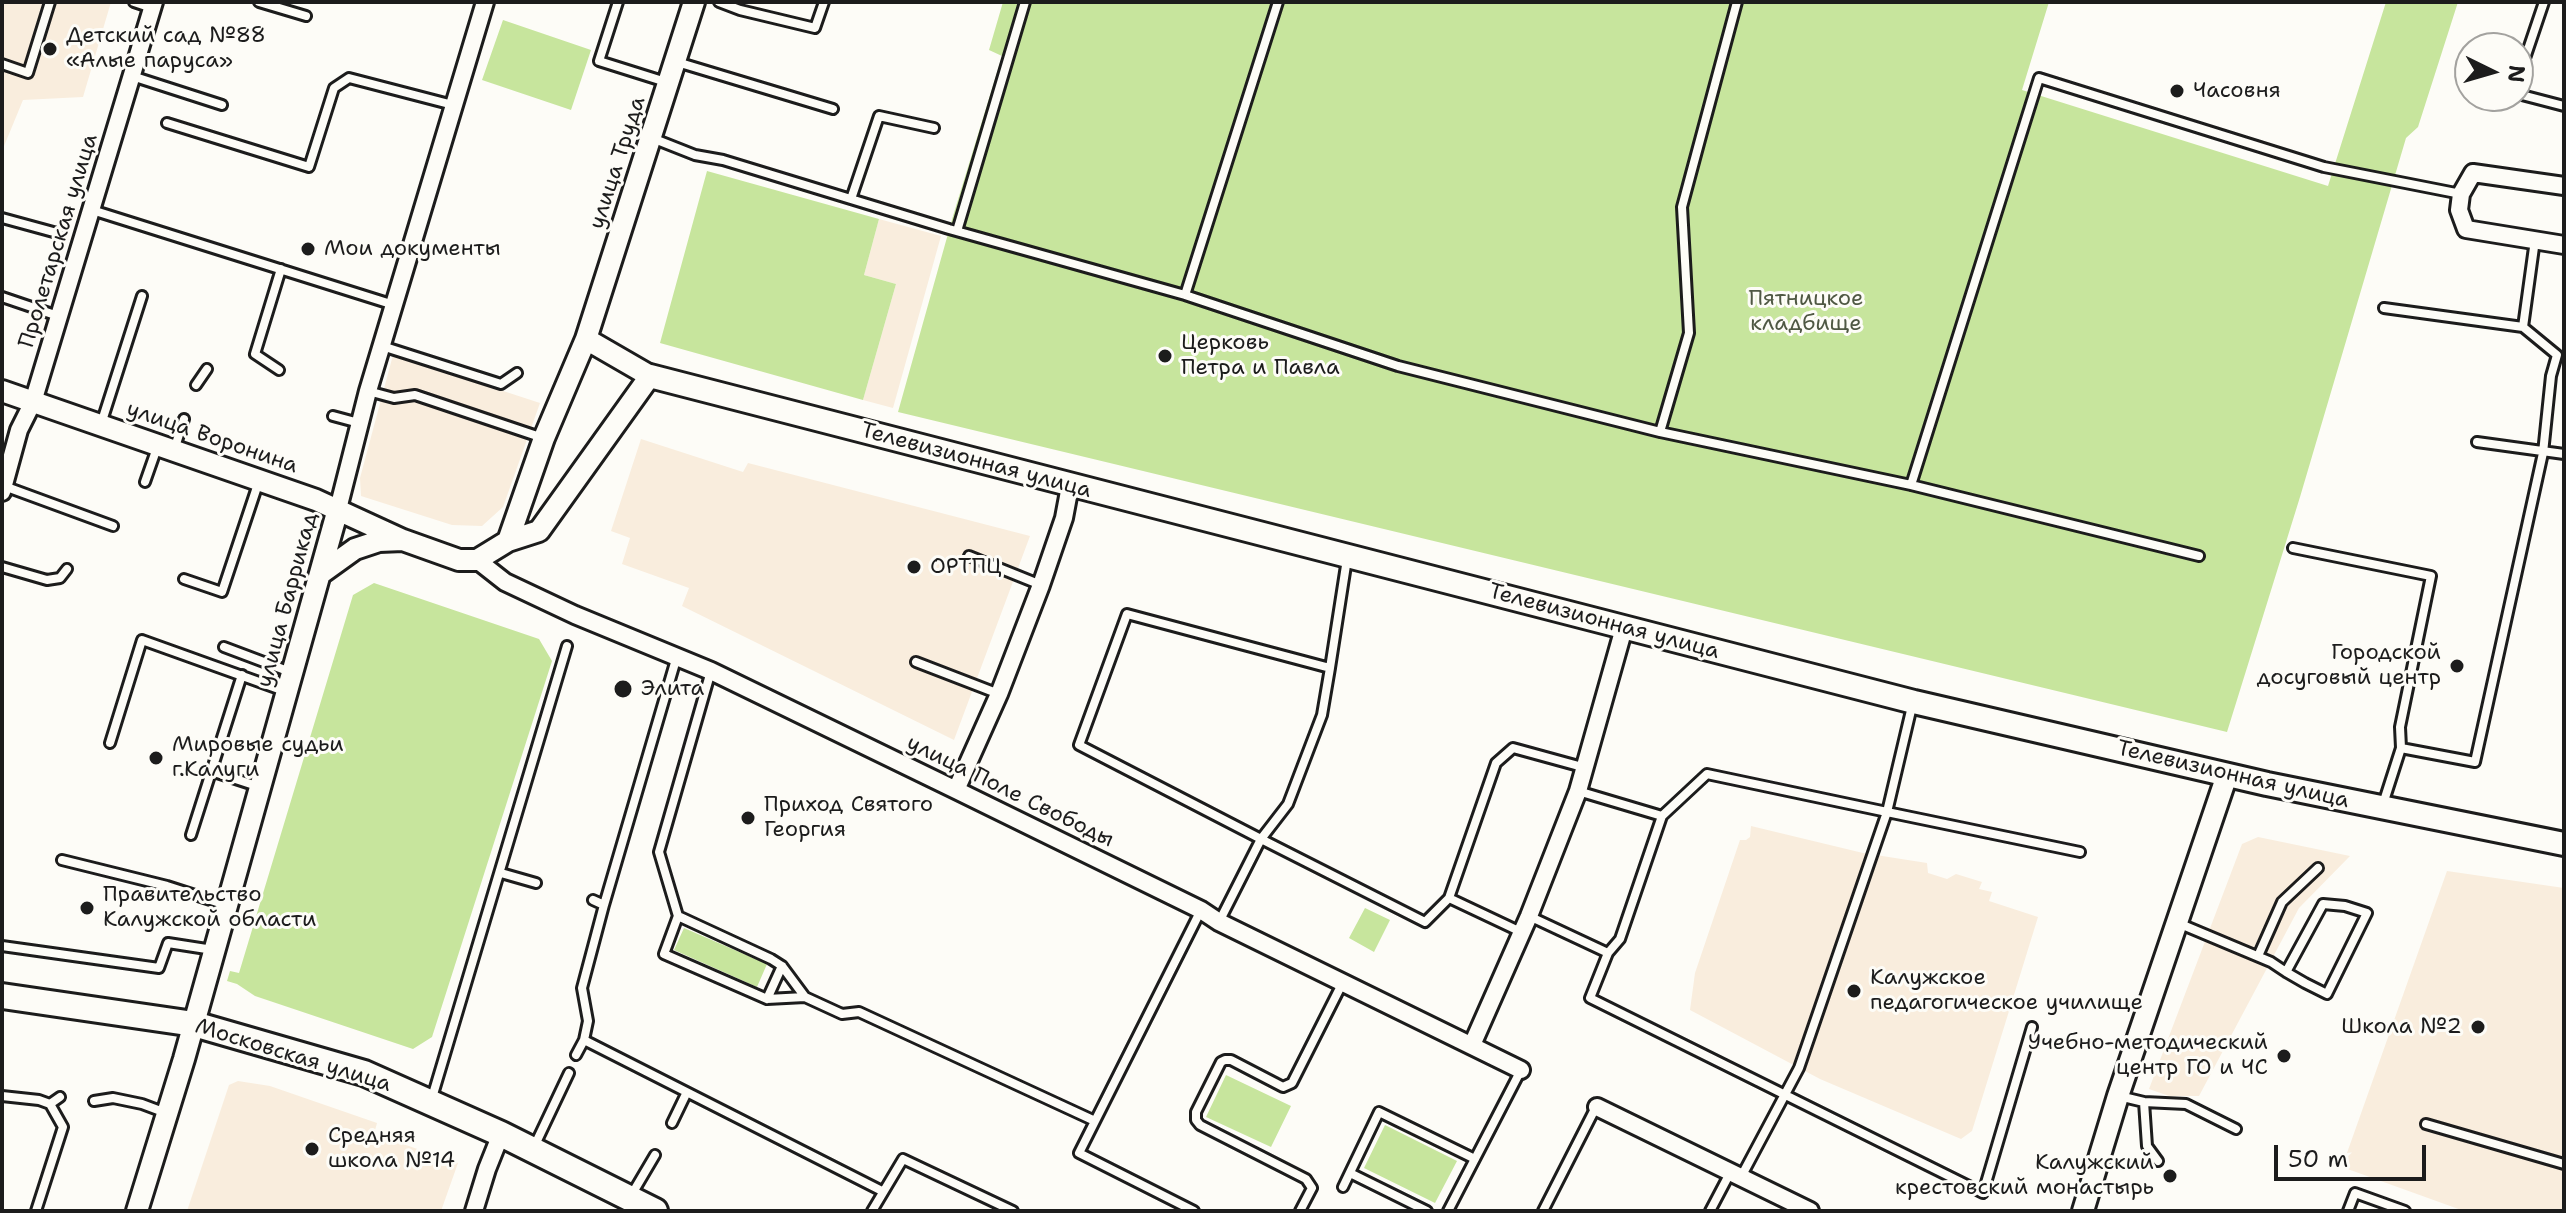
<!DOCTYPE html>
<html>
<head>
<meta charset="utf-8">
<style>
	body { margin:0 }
	#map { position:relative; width:2566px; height:1213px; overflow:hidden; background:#fdfcf7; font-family:"Shantell Sans",sans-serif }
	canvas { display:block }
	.frame { position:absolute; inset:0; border:4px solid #1c1c1c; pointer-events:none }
	.north { position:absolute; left:2454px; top:32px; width:80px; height:80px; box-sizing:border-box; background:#fdfcf7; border:2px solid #a3a29f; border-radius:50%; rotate:95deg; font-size:22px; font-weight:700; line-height:32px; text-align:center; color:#1c1c1c }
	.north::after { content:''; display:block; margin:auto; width:28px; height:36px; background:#1c1c1c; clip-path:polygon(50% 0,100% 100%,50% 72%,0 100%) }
	.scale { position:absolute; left:2274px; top:1145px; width:152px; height:36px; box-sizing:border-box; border:4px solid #1c1c1c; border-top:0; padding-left:10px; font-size:24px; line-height:28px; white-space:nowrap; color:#1c1c1c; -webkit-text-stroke:6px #fdfcf7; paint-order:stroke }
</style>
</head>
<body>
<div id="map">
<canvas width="2566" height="1213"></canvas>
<div class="frame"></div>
<div class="north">N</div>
<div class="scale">50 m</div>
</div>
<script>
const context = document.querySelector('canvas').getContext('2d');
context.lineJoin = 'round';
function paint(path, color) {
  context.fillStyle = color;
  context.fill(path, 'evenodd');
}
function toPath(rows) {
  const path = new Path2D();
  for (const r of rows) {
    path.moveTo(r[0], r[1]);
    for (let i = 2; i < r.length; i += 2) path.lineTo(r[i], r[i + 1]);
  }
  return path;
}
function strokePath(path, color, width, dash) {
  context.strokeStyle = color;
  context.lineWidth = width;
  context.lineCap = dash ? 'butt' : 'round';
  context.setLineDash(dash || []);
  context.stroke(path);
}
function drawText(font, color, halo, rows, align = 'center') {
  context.font = font + ' "Shantell Sans",sans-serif';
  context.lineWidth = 6;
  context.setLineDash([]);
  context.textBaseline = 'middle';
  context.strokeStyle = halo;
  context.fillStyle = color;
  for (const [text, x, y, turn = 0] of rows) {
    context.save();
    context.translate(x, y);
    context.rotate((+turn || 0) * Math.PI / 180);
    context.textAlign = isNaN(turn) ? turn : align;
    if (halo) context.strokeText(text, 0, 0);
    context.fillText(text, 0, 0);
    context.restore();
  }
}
const built = toPath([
	[2,2,111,2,83,97,23,100,2,151],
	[879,219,941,236,893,408,863,400,896,284,864,275],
	[393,355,540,403,503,507,482,526,452,525,361,496,360,478],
	[641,439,743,472,748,463,1030,536,954,740,682,606,689,588,622,564,630,538,611,531],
	[1751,826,1863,853,1927,863,1928,873,1947,879,1956,874,1982,882,1979,889,1992,892,1989,901,2038,917,1972,1131,1961,1139,1820,1079,1690,1010,1695,973,1740,840,1746,840,1750,837],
	[2258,837,2350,856,2299,908,2199,1096,2169,1096,2149,1089,2242,844],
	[2447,871,2564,888,2564,1211,2464,1211,2342,1167],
	[238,1081,270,1086,377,1123,374,1134,458,1163,441,1211,187,1211,229,1085]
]);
const green = toPath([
	[1003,2,2049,2,2022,90,2328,186,2386,2,2458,2,2418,127,2406,138,2300,497,2227,732,898,412,953,216,1002,56,989,50],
	[503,20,591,50,571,110,482,80],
	[707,171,879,219,864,275,896,284,863,400,660,343],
	[374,583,539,639,552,661,432,1037,413,1049,255,996,237,984,227,981,230,971,239,973,353,595],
	[1365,908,1390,920,1374,952,1349,938],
	[684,928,767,964,757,987,674,950],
	[1226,1075,1291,1106,1271,1147,1206,1117],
	[1385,1125,1457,1161,1435,1203,1364,1168]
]);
const service = toPath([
	[134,2,152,8],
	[259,2,306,16],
	[618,2,599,61,669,83],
	[719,2,740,10,815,28,824,2],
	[677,62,833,109],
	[2,64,28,73,50,2],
	[132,76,222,105],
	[2518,79,2544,2],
	[2518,94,2564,106],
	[167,123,309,167,334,88,349,78,453,105],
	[652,138,695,155,723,160,949,229,1185,295,1398,366,1660,432,1911,485,2199,556],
	[851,199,879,116,934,128],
	[92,210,394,305],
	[2,218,57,233],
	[957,231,1025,2],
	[1185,295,1278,2],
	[2,297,58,316],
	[2523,327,2535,240],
	[382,346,501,384,517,373],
	[279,370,255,354,281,269],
	[196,385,207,369],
	[368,391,394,398,415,395,543,438],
	[333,416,359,423],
	[101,424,142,296],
	[1660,432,1689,333,1682,207,1737,2],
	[2477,442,2564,454],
	[174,450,184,419],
	[145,482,158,445],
	[1911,485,2039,78,2324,167,2461,194],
	[4,486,113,526],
	[2293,548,2431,576,2400,727,2401,748,2475,762,2543,453,2551,376,2557,355,2523,327,2384,308],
	[969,556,1041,585],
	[2,567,47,580,60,578,67,569],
	[184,579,222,592,259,481],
	[224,647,293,673],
	[916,662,999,694],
	[1330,668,1322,715,1288,804,1261,839,1425,922,1449,898],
	[711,671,659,852,678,916,771,959,782,966,805,997,842,1014,859,1012,1095,1121],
	[110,743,142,640,287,692],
	[211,771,260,787],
	[1578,791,1662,816,1707,774,1887,812,1913,702],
	[2383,804,2401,748],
	[191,835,242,675],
	[62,860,167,886,226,905],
	[501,873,536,883],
	[604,905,677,656],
	[678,916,664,954,767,999,805,997],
	[1529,916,1608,953,1620,939,1662,816],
	[1219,922,1261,839,1079,745,1127,614,1330,668,1347,559],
	[2178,923,2271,962,2286,972,2305,983,2327,994,2367,913,2345,906,2323,904,2286,972],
	[1521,932,1449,898,1496,763,1513,748,1586,768],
	[2,946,159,968,168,943,213,950],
	[1608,953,1590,998,1983,1193,2032,1027],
	[2258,956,2282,902,2318,868],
	[767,999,782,966],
	[584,1040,882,1191],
	[576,1055,584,1040,588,1021,582,988,604,905,593,900],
	[2,1096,39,1100,50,1104,60,1097],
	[2119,1096,2144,1102,2186,1104,2236,1129],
	[94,1101,113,1098,142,1104,166,1113],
	[431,1101,567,646],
	[2144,1102,2147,1146,2158,1161],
	[672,1123,686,1094],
	[2426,1124,2564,1164],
	[533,1149,569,1073],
	[1350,1173,1427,1211],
	[1741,1177,1799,1068,1887,812,2080,852],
	[1343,1187,1379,1112,1475,1159],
	[632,1194,655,1155],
	[36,1211,63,1127,50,1104],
	[872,1211,903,1159,1013,1211],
	[1194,1211,1079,1153,1201,910],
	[1300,1211,1312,1188,1306,1179,1200,1125,1196,1120,1196,1112,1221,1062,1225,1060,1231,1060,1283,1087,1292,1083,1343,982],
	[1448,1211,1521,1070],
	[1543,1211,1596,1107],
	[1710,1211,1730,1173],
	[2348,1211,2355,1193,2405,1211]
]);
const minor = toPath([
	[2564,186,2473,173,2461,194,2459,210,2466,229,2564,245],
	[2,492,19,430,33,402,154,2],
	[338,509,368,391,485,2],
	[477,560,505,582,575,615,711,671,956,790,1201,910,1219,922,1521,1070],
	[956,790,999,694,1041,585,1064,518,1070,486],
	[1472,1045,1529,916,1578,791,1624,628],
	[1597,1107,1810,1211],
	[474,1211,487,1169,501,1134]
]);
const tertiary = toPath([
	[2,391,316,500,403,540,459,560,477,560,508,541,539,531,650,376,586,339],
	[508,541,544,438,586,339,694,2],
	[323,572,355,549,379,541,403,540],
	[137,1211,184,1059,338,509],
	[2083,1211,2118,1096,2227,775]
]);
const secondary = toPath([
	[650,376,1914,702,2267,784,2564,844]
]);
const primary = toPath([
	[2,996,194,1024,364,1073,501,1134,655,1211]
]);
const markers = [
	[50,49,8,"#1c1c1c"],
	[2177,91,8,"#1c1c1c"],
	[308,249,8,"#1c1c1c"],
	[1165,356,8,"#1c1c1c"],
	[914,567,8,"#1c1c1c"],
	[2457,666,8,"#1c1c1c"],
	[623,689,10,"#1c1c1c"],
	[156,758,8,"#1c1c1c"],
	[748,818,8,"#1c1c1c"],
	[87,908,8,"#1c1c1c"],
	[1854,991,8,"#1c1c1c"],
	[2478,1027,8,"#1c1c1c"],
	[2284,1056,8,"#1c1c1c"],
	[312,1149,8,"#1c1c1c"],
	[2170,1176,8,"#1c1c1c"]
];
const poiNames = [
	["Детский сад №88",66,36],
	["«Алые паруса»",66,61],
	["Часовня",2193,91],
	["Мои документы",324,249],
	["Церковь",1181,343],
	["Петра и Павла",1181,368],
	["ОРТПЦ",930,567],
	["Городской",2441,653,"right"],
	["досуговый центр",2441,678,"right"],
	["Элита",641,689],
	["Мировые судьи",172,745],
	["г.Калуги",172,770],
	["Приход Святого",764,805],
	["Георгия",764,830],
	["Правительство",103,895],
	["Калужской области",103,920],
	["Калужское",1870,978],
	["педагогическое училище",1870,1003],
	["Школа №2",2462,1027,"right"],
	["Учебно-методический",2268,1043,"right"],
	["центр ГО и ЧС",2268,1068,"right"],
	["Средняя",328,1136],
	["школа №14",328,1161],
	["Калужский",2154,1163,"right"],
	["крестовский монастырь",2154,1188,"right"]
];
const streetNames = [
	["улица Труда",618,163,-72],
	["Пролетарская улица",59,241,-73],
	["улица Воронина",212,438,19],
	["Телевизионная улица",976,461,15],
	["улица Баррикад",288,600,-75],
	["Телевизионная улица",1604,622,15],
	["Телевизионная улица",2233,775,13],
	["улица Поле Свободы",1010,792,26],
	["Московская улица",293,1056,17]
];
const parkNames = [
	["Пятницкое",1806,299],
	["кладбище",1806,324]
];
paint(built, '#f9eddd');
paint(green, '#c7e59d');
strokePath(service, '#1c1c1c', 14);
strokePath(minor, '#1c1c1c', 22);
strokePath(tertiary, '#1c1c1c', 26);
strokePath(secondary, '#1c1c1c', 28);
strokePath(primary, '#1c1c1c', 30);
strokePath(service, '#fdfcf7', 8);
strokePath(minor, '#fdfcf7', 16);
strokePath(tertiary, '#fdfcf7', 20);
strokePath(secondary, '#fdfcf7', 22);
strokePath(primary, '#fdfcf7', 24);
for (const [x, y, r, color] of markers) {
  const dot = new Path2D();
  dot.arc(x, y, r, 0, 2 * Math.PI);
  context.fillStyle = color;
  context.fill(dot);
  strokePath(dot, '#fdfcf7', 3);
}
drawText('22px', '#1c1c1c', '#fdfcf7', poiNames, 'left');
drawText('22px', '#1c1c1c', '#fdfcf7', streetNames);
drawText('22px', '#4f5843', '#fdfcf7', parkNames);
</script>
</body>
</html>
